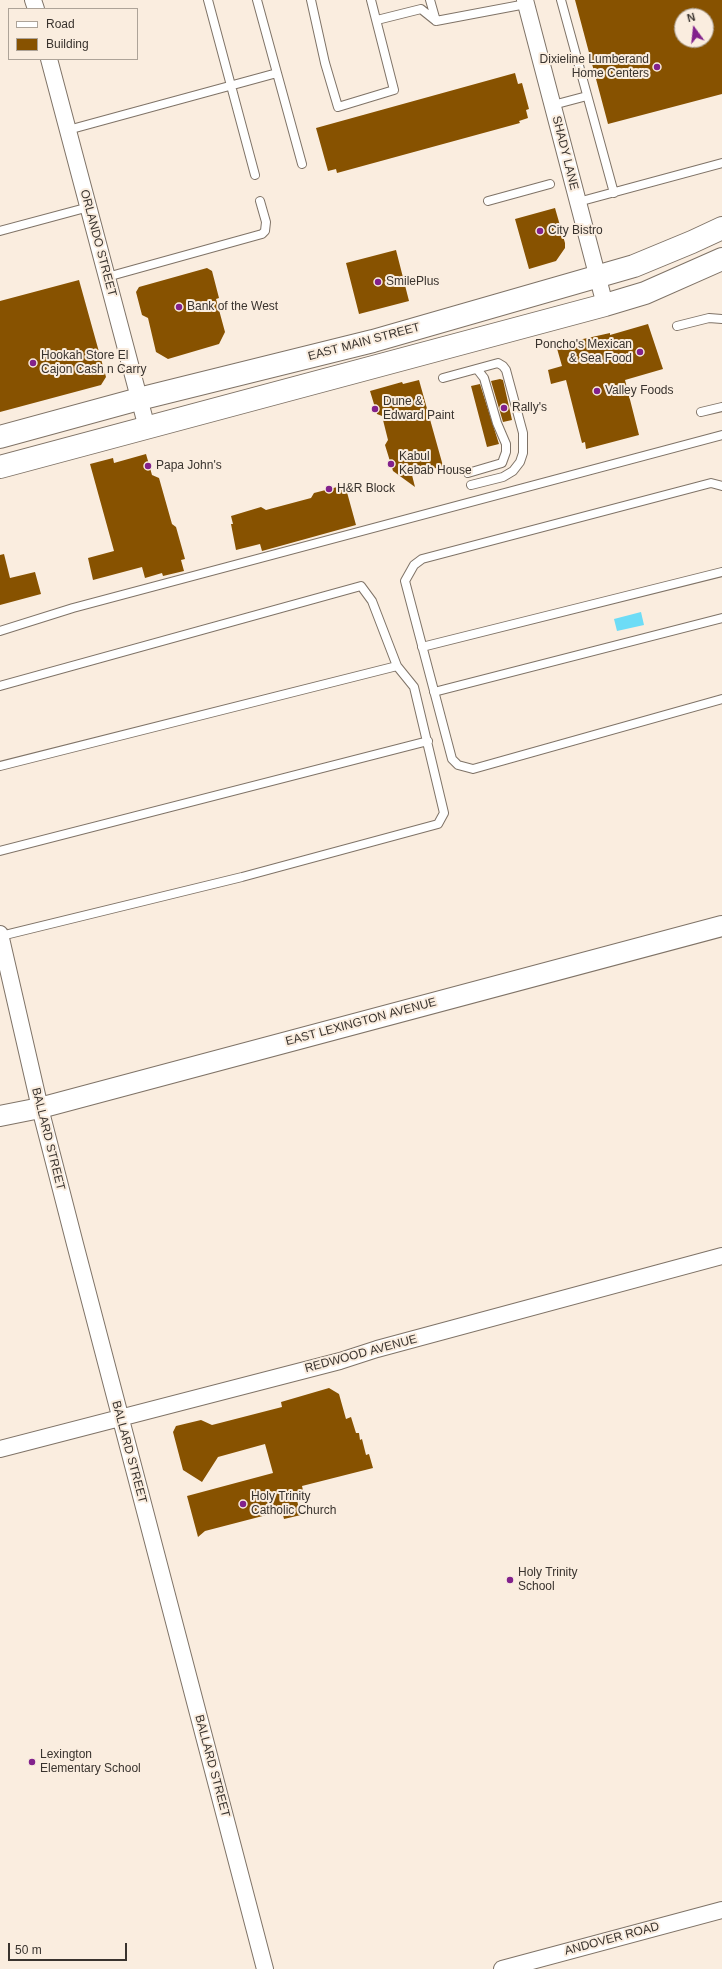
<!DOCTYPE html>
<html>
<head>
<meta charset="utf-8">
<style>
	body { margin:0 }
	#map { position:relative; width:722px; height:1969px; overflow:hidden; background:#faeddf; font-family:Helvetica,sans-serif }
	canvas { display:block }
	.legend { position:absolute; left:8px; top:8px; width:130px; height:52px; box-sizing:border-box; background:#faeddf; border:1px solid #ada398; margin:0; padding:5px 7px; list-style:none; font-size:12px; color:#39332e }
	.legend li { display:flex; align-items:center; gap:8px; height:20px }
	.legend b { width:20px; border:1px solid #ada398 }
	.north { position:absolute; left:674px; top:8px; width:40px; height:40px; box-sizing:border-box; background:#faeddf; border:1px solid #ada398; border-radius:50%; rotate:345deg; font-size:11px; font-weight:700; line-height:16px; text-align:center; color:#39332e }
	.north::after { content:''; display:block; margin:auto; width:14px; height:18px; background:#82218c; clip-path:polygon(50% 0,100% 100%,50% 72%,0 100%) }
	.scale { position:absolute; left:8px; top:1943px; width:119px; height:18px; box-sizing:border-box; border:2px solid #39332e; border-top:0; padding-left:5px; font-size:12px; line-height:14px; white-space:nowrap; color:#39332e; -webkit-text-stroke:3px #faeddf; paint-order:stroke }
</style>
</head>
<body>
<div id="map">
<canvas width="722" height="1969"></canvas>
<ul class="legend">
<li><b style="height:5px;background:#fff"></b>Road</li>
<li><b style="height:11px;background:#875200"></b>Building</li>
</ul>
<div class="north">N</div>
<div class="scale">50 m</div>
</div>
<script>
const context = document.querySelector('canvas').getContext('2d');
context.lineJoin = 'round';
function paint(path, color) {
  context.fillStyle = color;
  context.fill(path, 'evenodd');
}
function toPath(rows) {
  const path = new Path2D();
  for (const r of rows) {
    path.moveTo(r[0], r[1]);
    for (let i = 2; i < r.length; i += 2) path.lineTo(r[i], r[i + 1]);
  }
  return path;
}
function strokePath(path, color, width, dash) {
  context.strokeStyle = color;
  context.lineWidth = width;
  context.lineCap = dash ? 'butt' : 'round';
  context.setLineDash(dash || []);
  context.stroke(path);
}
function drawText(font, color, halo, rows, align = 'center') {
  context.font = font + ' Helvetica,sans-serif';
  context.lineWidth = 4;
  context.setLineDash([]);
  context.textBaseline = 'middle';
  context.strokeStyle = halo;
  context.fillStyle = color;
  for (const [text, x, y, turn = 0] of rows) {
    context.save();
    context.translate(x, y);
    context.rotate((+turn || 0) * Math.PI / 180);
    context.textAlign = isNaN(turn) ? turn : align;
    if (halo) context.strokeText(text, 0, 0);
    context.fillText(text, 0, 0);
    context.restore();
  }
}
const water = toPath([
	[641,612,644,625,617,631,614,619]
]);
const building = toPath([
	[575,0,722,0,722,94,608,124],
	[682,16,706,16,706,40,682,40],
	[515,73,518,84,522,83,529,109,526,110,528,118,519,121,520,123,337,173,336,169,328,171,316,128],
	[555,208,565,243,565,248,556,261,529,269,515,219],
	[396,250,409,301,359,314,346,263],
	[207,268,212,271,219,298,216,299,225,332,219,344,168,359,156,352,148,318,142,315,136,292,139,287],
	[79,280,106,377,101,385,0,412,0,301],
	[648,324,663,369,625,380,639,435,586,449,585,442,582,443,566,380,551,384,548,370,562,366,556,345,610,333,610,335],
	[500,379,503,380,512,420,503,422,491,381],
	[419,380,443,466,412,475,415,487,393,471,385,445,388,440,382,416,377,414,370,391,402,382,403,384],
	[480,384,499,444,487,447,471,386],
	[146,454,152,475,159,478,172,524,176,527,185,559,181,560,184,571,163,576,162,573,145,578,142,567,93,580,88,558,114,551,90,464,113,458,114,463],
	[345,485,356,525,262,551,260,544,236,550,231,524,233,524,231,516,261,507,266,510,311,498,314,493],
	[4,554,10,578,35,572,41,594,0,605,0,555],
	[329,1388,339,1394,346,1419,351,1417,356,1433,359,1433,360,1440,362,1439,366,1455,369,1454,373,1468,302,1486,304,1495,296,1497,301,1515,284,1519,282,1511,205,1531,198,1537,187,1496,273,1473,265,1444,218,1457,202,1482,183,1470,173,1432,176,1426,201,1420,212,1425,282,1407,281,1402]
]);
const service = toPath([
	[208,0,255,175],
	[311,0,325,63,338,107,394,90,371,0],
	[430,0,436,21,526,4],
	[561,0,614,193],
	[377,20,421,9,436,21],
	[277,73,302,164],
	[553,105,587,96],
	[68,130,277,73,257,0],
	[488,201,550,184],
	[578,202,722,163],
	[0,231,89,207],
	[107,277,262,234,265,231,266,222,260,201],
	[677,326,709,318,722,319],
	[443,378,498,363,503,366,506,370,523,433,523,453,520,462,513,471,503,477,471,485],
	[701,412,722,407],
	[468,473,502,463,506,452,506,444,497,423,484,378,477,369],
	[722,486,711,483,422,559,414,565,405,581,452,759,458,765,473,769,722,699],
	[0,631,73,608,722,435],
	[422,647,722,572],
	[0,686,361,586,372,601,397,666,414,687,444,813,438,824,242,877,1,936],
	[434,692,722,618],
	[0,766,397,666],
	[0,851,428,741]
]);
const minor = toPath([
	[33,0,36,9],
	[525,0,605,305],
	[49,59,147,428],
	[0,934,40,1108,75,1244,265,1969],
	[0,1449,340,1361,377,1349,722,1256],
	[502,1969,722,1910]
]);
const tertiary = toPath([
	[0,1116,40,1108,722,926]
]);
const primary = toPath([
	[0,437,139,399,373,341,634,266,692,242,722,228],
	[0,467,605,305,645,293,722,259]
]);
const markers = [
	[657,67,4,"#82218c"],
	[540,231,4,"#82218c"],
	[378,282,4,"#82218c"],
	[179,307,4,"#82218c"],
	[640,352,4,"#82218c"],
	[33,363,4,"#82218c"],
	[597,391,4,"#82218c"],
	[504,408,4,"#82218c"],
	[375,409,4,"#82218c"],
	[391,464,4,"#82218c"],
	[148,466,4,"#82218c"],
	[329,489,4,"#82218c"],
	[243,1504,4,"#82218c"],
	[510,1580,4,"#82218c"],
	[32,1762,4,"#82218c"]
];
const poiNames = [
	["Dixieline Lumberand",649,60,"right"],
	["Home Centers",649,74,"right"],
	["City Bistro",548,231],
	["SmilePlus",386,282],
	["Bank of the West",187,307],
	["Poncho's Mexican",632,345,"right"],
	["& Sea Food",632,359,"right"],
	["Hookah Store El",41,356],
	["Cajon Cash n Carry",41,370],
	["Valley Foods",605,391],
	["Dune &",383,402],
	["Edward Paint",383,416],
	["Rally's",512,408],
	["Kabul",399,457],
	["Kebab House",399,471],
	["Papa John's",156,466],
	["H&R Block",337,489],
	["Holy Trinity",251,1497],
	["Catholic Church",251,1511],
	["Holy Trinity",518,1573],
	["School",518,1587],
	["Lexington",40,1755],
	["Elementary School",40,1769]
];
const streetNames = [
	["SHADY LANE",565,153,76],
	["ORLANDO STREET",98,243,75],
	["EAST MAIN STREET",364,342,-15],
	["EAST LEXINGTON AVENUE",361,1022,-15],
	["BALLARD STREET",48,1139,76],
	["REDWOOD AVENUE",361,1354,-15],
	["BALLARD STREET",129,1452,75],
	["BALLARD STREET",212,1766,75],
	["ANDOVER ROAD",612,1939,-15]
];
paint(water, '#6ddcf6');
paint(building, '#875200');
strokePath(service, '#7f7367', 10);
strokePath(minor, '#7f7367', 18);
strokePath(tertiary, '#7f7367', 22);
strokePath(primary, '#7f7367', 24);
strokePath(service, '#fff', 8);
strokePath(minor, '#fff', 16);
strokePath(tertiary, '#fff', 20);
strokePath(primary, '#fff', 22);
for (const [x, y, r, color] of markers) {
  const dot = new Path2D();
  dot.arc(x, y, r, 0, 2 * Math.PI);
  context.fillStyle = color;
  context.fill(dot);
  strokePath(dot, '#faeddf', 1.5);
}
drawText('12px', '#39332e', '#faeddf', poiNames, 'left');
drawText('12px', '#39332e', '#faeddf', streetNames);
</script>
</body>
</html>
